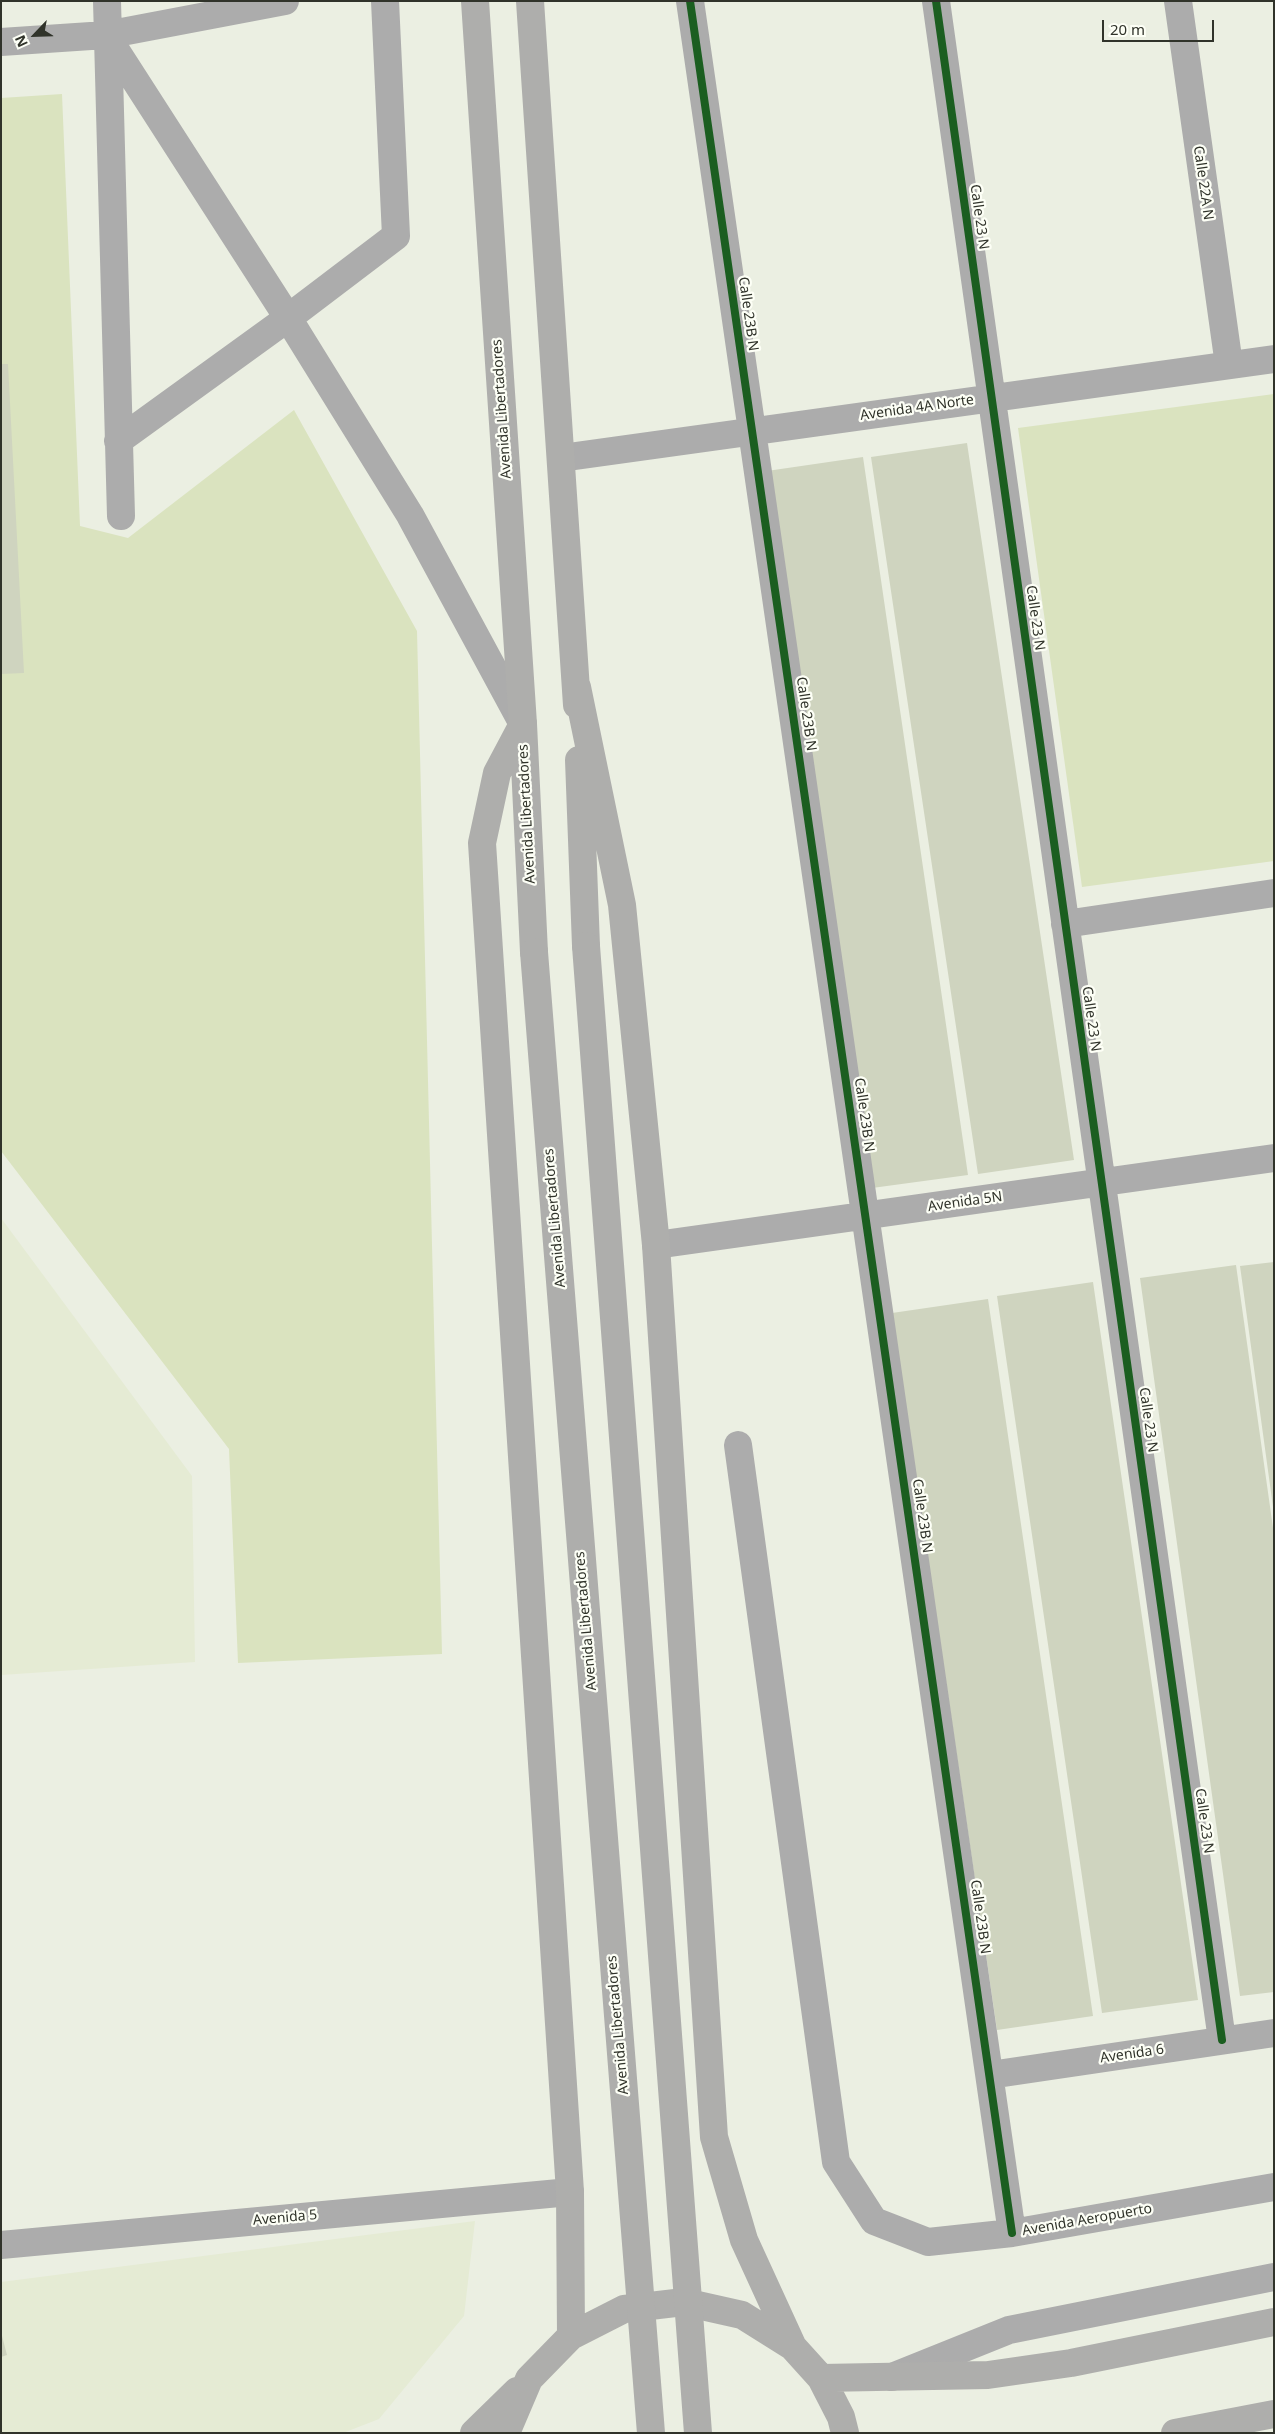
<!DOCTYPE html>
<html>
<head>
<meta charset="utf-8">
<style>
	body { margin:0 }
	#map { position:relative; width:1275px; height:2434px; overflow:hidden; background:#ebefe2; font-family:"Noto Sans",sans-serif }
	canvas { display:block }
	.frame { position:absolute; inset:0; border:2px solid #30332a; pointer-events:none }
	.north { position:absolute; left:10px; top:10px; width:50px; height:50px; -webkit-text-stroke:4px #fdfff6; paint-order:stroke; rotate:246deg; font-size:14px; font-weight:700; line-height:20px; text-align:center; color:#30332a }
	.north::after { content:''; display:block; margin:auto; width:18px; height:22px; background:#30332a; clip-path:polygon(50% 0,100% 100%,50% 72%,0 100%) }
	.scale { position:absolute; left:1102px; top:20px; width:112px; height:22px; box-sizing:border-box; border:2px solid #30332a; border-top:0; padding-left:6px; font-size:15px; line-height:18px; white-space:nowrap; color:#30332a; -webkit-text-stroke:4px #fdfff6; paint-order:stroke }
</style>
</head>
<body>
<div id="map">
<canvas width="1275" height="2434"></canvas>
<div class="frame"></div>
<div class="north">N</div>
<div class="scale">20 m</div>
</div>
<script>
const context = document.querySelector('canvas').getContext('2d');
context.lineJoin = 'round';
function paint(path, color) {
  context.fillStyle = color;
  context.fill(path, 'evenodd');
}
function toPath(rows) {
  const path = new Path2D();
  for (const r of rows) {
    path.moveTo(r[0], r[1]);
    for (let i = 2; i < r.length; i += 2) path.lineTo(r[i], r[i + 1]);
  }
  return path;
}
function strokePath(path, color, width, dash) {
  context.strokeStyle = color;
  context.lineWidth = width;
  context.lineCap = dash ? 'butt' : 'round';
  context.setLineDash(dash || []);
  context.stroke(path);
}
function drawText(font, color, halo, rows, align = 'center') {
  context.font = font + ' "Noto Sans",sans-serif';
  context.lineWidth = 4.5;
  context.setLineDash([]);
  context.textBaseline = 'middle';
  context.strokeStyle = halo;
  context.fillStyle = color;
  for (const [text, x, y, turn = 0] of rows) {
    context.save();
    context.translate(x, y);
    context.rotate((+turn || 0) * Math.PI / 180);
    context.textAlign = isNaN(turn) ? turn : align;
    if (halo) context.strokeText(text, 0, 0);
    context.fillText(text, 0, 0);
    context.restore();
  }
}
const built = toPath([
	[1,1218,192,1476,195,1662,1,1675],
	[475,2221,464,2316,379,2419,343,2433,1,2433,1,2282]
]);
const green = toPath([
	[62,94,80,526,128,538,294,410,417,631,442,1654,238,1663,229,1449,1,1151,1,98],
	[1274,394,1274,861,1082,887,1018,428]
]);
const building = toPath([
	[1,364,8,364,24,673,1,674],
	[967,443,1074,1160,978,1174,871,457],
	[863,457,968,1175,872,1188,767,471],
	[1274,1262,1274,1506,1273,1507,1240,1266],
	[1236,1265,1274,1535,1274,1992,1240,1996,1140,1278],
	[1093,1282,1198,2000,1102,2013,997,1296],
	[988,1299,1093,2016,997,2030,892,1313],
	[1,2332,7,2355,1,2357]
]);
const minor = toPath([
	[107,1,121,516],
	[690,1,1012,2233],
	[936,1,1222,2040],
	[1178,1,1229,365],
	[106,35,288,318,410,515,523,724],
	[1,42,106,35,285,1],
	[118,441,288,318,396,236,385,1],
	[561,458,1274,359],
	[1065,924,1274,893],
	[656,1245,1274,1158],
	[738,1445,836,2162,874,2221,928,2242,1012,2233,1274,2187],
	[990,2075,1274,2033],
	[1,2245,570,2192],
	[892,2377,1009,2330,1274,2277]
]);
const major = toPath([
	[475,1,523,724,534,952],
	[530,1,577,705],
	[577,687,622,905,656,1245,714,2137,744,2240,793,2347],
	[523,724,497,773,482,843,570,2192,571,2336],
	[579,760,586,946],
	[821,2378,988,2375,1071,2363,1274,2322],
	[474,2433,517,2391],
	[506,2433,529,2379,571,2336,624,2309,684,2302,742,2315,793,2347,821,2378,841,2417,845,2433],
	[1175,2433,1274,2414]
]);
const majorBridge = toPath([
	[586,946,698,2433],
	[534,952,651,2433]
]);
const cycleway = toPath([
	[690,1,1012,2233],
	[936,1,1222,2040]
]);
const streetNames = [
	["Calle 22A N",1203,183,82],
	["Calle 23 N",979,217,82],
	["Calle 23B N",748,314,82],
	["Avenida 4A Norte",917,408,-8],
	["Avenida Libertadores",502,409,-94],
	["Calle 23 N",1035,618,82],
	["Calle 23B N",806,714,82],
	["Avenida Libertadores",527,814,-93],
	["Calle 23 N",1091,1019,82],
	["Calle 23B N",864,1115,82],
	["Avenida 5N",965,1202,-8],
	["Avenida Libertadores",555,1218,-95],
	["Calle 23 N",1148,1420,82],
	["Calle 23B N",922,1516,82],
	["Avenida Libertadores",586,1621,-95],
	["Calle 23 N",1204,1821,82],
	["Calle 23B N",980,1917,82],
	["Avenida Libertadores",618,2025,-95],
	["Avenida 6",1132,2054,-8],
	["Avenida 5",285,2218,-5],
	["Avenida Aeropuerto",1087,2220,-10]
];
paint(built, '#e5ebd4');
paint(green, '#dae3bf');
paint(building, '#cfd4bf');
strokePath(minor, '#acacac', 28);
strokePath(major, '#aeaeac', 28);
strokePath(majorBridge, '#aeaeac', 28);
strokePath(cycleway, '#1b5e20', 8);
drawText('14px', '#30332a', '#fdfff6', streetNames);
</script>
</body>
</html>
